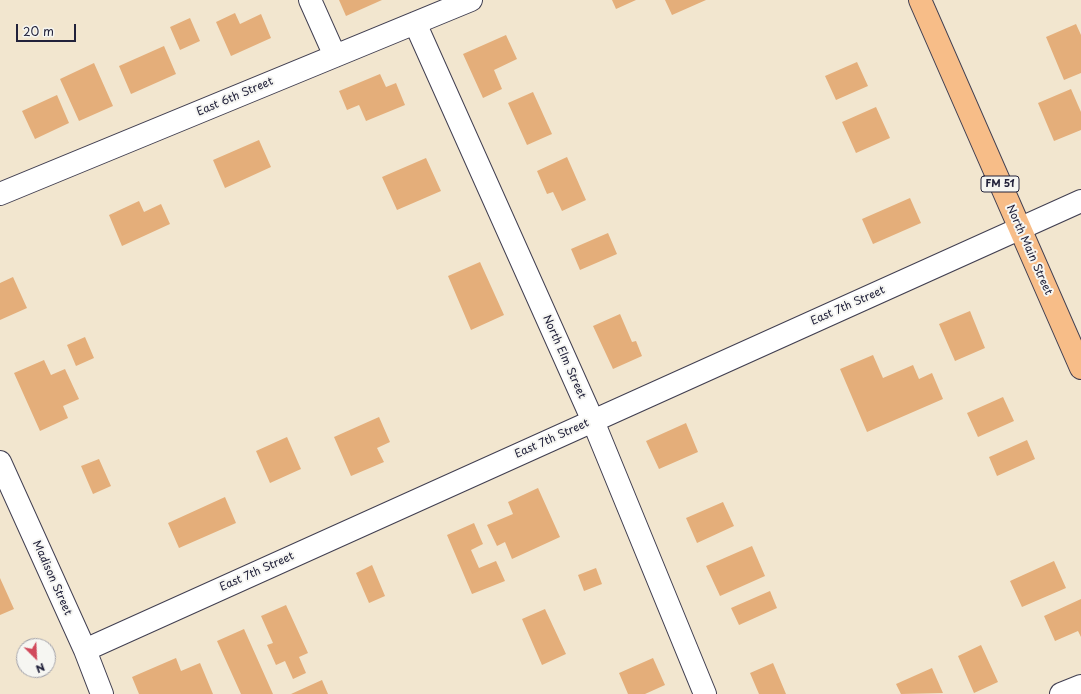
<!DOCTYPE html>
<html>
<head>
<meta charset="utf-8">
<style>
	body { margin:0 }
	#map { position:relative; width:1081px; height:694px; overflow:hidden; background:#f2e6cf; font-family:"Playpen Sans",sans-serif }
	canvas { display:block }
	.north { position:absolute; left:16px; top:638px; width:40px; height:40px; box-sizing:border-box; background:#f6f6f2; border:1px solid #a1a1a9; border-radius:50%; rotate:156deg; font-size:11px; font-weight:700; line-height:16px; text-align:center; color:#22223b }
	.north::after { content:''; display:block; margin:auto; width:14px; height:18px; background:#d1495b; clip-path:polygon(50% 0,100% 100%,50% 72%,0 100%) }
	.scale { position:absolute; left:16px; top:24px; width:60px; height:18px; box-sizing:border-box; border:2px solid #22223b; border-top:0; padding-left:5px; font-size:12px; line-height:14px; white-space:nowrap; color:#22223b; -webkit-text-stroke:3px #f6f6f2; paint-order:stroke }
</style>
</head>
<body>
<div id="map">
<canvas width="1081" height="694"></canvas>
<div class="north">N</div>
<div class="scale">20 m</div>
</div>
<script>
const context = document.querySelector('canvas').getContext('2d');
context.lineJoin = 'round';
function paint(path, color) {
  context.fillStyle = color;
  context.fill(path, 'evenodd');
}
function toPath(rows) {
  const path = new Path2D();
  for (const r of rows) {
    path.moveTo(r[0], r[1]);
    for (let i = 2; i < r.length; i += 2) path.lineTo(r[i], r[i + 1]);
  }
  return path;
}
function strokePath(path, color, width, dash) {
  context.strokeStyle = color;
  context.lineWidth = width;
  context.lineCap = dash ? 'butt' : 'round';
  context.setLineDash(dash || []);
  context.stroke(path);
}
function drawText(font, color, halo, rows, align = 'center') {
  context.font = font + ' "Playpen Sans",sans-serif';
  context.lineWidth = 4;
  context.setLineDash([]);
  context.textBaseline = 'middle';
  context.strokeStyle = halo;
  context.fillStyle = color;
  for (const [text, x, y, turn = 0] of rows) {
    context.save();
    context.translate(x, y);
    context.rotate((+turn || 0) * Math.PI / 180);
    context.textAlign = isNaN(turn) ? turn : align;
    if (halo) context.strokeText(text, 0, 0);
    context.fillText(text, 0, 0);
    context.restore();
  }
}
const building = toPath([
	[339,0,382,0,346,16],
	[612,0,636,0,616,9],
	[665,0,706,0,672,15],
	[235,13,240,24,261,14,271,38,231,56,216,22],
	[190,18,200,41,180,50,170,27],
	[1076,24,1081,35,1081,73,1064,80,1046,37],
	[506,35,517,59,494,70,502,89,483,98,463,54],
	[164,46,176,74,131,94,119,66],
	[857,62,868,86,836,100,825,76],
	[94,63,113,106,79,121,60,79],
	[380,74,386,87,396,83,405,105,366,121,359,105,347,110,339,91],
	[1071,89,1081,112,1081,130,1054,141,1038,103],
	[533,92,552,134,527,145,508,103],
	[57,95,69,123,35,139,22,111],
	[876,107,890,138,856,153,842,122],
	[259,140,271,167,225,188,213,160],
	[567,157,586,200,562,211,553,192,547,194,537,171],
	[426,158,441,191,397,210,382,177],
	[910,198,921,223,873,244,862,219],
	[139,201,144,212,161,204,170,224,122,246,109,215],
	[608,233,617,254,580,270,571,249],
	[480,262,504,315,471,330,448,276],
	[13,277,27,308,0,320,0,283],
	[970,311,985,348,955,361,939,324],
	[620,314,632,342,636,341,642,356,613,369,593,326],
	[85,337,94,358,76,366,67,345],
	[873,355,883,378,913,365,919,379,932,373,943,399,867,432,840,369],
	[44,360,51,375,65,369,79,399,63,406,68,418,40,431,14,373],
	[1003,397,1014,421,978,437,967,413],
	[379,417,390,442,377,448,384,462,351,476,334,437],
	[686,423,698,452,659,469,646,441],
	[287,437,301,469,270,483,256,451],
	[1027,440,1035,459,997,476,989,457],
	[99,459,111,486,93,494,81,466],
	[538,488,560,537,512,559,505,542,497,546,487,525,513,514,508,502],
	[225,497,236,523,179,548,168,523],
	[723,502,734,526,697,543,686,518],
	[474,523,483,544,471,550,479,568,496,561,505,581,472,594,447,535],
	[752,546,765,576,720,596,706,566],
	[1054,561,1066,588,1022,607,1010,581],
	[372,565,385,596,369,603,356,573],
	[596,568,602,584,584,591,578,575],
	[0,578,14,609,0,615],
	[770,591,777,608,739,625,731,608],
	[1081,599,1081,637,1078,631,1055,641,1044,616],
	[286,605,308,653,299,657,306,673,293,679,285,661,276,665,267,645,273,643,261,616],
	[545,609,566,654,542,665,522,619],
	[244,629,273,694,241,694,217,641],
	[981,645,998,682,974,693,958,656],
	[176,658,181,671,200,663,213,694,139,694,132,677],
	[653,658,665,685,645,694,628,694,619,673],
	[773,663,786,694,759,694,750,673],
	[932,668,943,693,901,694,896,684],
	[322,680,328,694,291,694]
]);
const street = toPath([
	[310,0,335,56],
	[415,23,593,421,705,694],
	[0,194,471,0],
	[0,462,85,650,102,694],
	[85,650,1081,201],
	[1061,694,1081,686]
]);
const primary = toPath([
	[920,0,1081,368]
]);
const shields = [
	[1000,184,38]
];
const shieldNames = [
	["FM 51",1000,184]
];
const streetNames = [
	["East 6th Street",235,97,-23],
	["North Main Street",1029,250,66],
	["East 7th Street",848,306,-24],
	["North Elm Street",564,357,66],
	["East 7th Street",552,439,-24],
	["East 7th Street",257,572,-24],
	["Madison Street",52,578,66]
];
paint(building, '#e4ae7a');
strokePath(street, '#413f51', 24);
strokePath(primary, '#413f51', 24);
strokePath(street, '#fff', 22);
strokePath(primary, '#f7bd88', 22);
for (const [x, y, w] of shields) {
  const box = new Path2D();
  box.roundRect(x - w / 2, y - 8, w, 16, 3);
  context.fillStyle = '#f6f6f2';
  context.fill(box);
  strokePath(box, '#22223b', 1);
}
drawText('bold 10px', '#22223b', null, shieldNames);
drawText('11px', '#22223b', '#f6f6f2', streetNames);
</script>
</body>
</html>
